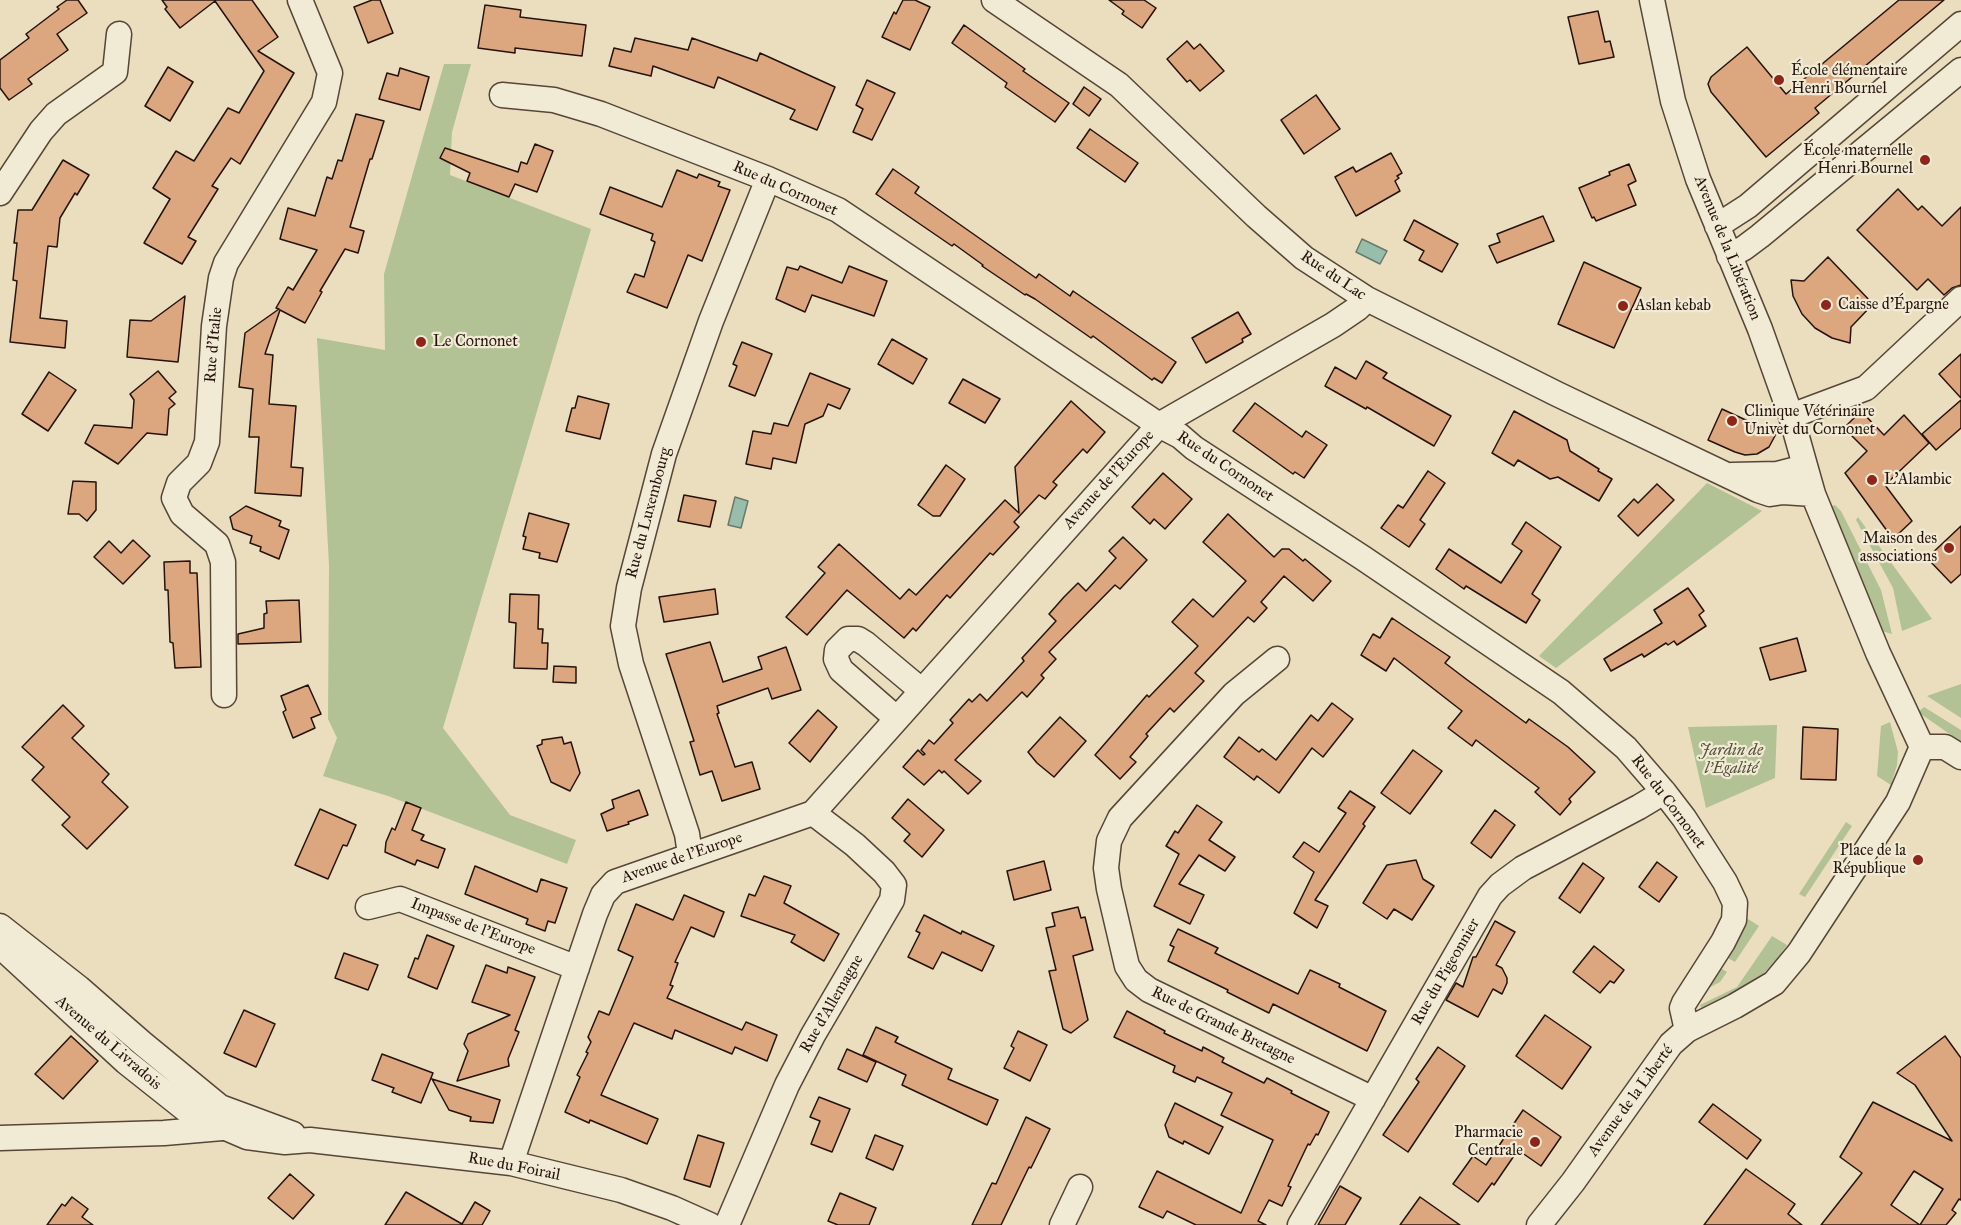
<!DOCTYPE html>
<html>
<head>
<meta charset="utf-8">
<style>
	body { margin:0 }
	canvas { display:block; background:#eadebe }
</style>
</head>
<body>
<canvas width="1961" height="1225"></canvas>
<script>
const context = document.querySelector('canvas').getContext('2d');
context.lineJoin = 'round';
function paint(path, color) {
  context.fillStyle = color;
  context.fill(path, 'evenodd');
}
function toPath(rows) {
  const path = new Path2D();
  for (const r of rows) {
    path.moveTo(r[0], r[1]);
    for (let i = 2; i < r.length; i += 2) path.lineTo(r[i], r[i + 1]);
  }
  return path;
}
function strokePath(path, color, width, dash) {
  context.strokeStyle = color;
  context.lineWidth = width;
  context.lineCap = dash ? 'butt' : 'round';
  context.setLineDash(dash || []);
  context.stroke(path);
}
function drawText(font, color, halo, rows, align = 'center') {
  context.font = font + ' "IM FELL Great Primer",serif';
  context.lineWidth = 4.5;
  context.setLineDash([]);
  context.textBaseline = 'middle';
  context.strokeStyle = halo;
  context.fillStyle = color;
  for (const [text, x, y, turn = 0] of rows) {
    context.save();
    context.translate(x, y);
    context.rotate((+turn || 0) * Math.PI / 180);
    context.textAlign = isNaN(turn) ? turn : align;
    if (halo) context.strokeText(text, 0, 0);
    context.fillText(text, 0, 0);
    context.restore();
  }
}
const green = toPath([
	[444,64,471,64,452,132,450,175,591,229,443,728,510,815,576,840,567,864,388,796,323,776,337,738,328,719,329,566,317,338,385,350,384,274],
	[1707,483,1762,511,1556,668,1539,656],
	[1835,505,1841,511,1881,590,1892,634,1882,631,1828,507],
	[1858,517,1932,619,1902,631,1893,588,1856,520],
	[1961,684,1961,718,1927,696],
	[1924,707,1961,730,1961,742,1918,712],
	[1890,722,1898,752,1897,765,1891,785,1877,776,1881,726],
	[1777,725,1775,778,1706,808,1688,727],
	[1846,822,1852,826,1805,897,1799,894],
	[1748,919,1759,926,1735,962,1726,957,1719,967,1727,972,1720,982,1703,991,1701,990],
	[1772,936,1787,945,1777,959,1763,974,1734,993,1701,1008,1700,1005,1737,987]
]);
const water = toPath([
	[1362,239,1387,251,1380,264,1356,252,1362,239],
	[735,497,748,501,741,528,728,525,735,497]
]);
const building = toPath([
	[67,0,78,0,87,13,57,34,68,50,28,79,32,84,9,100,0,88,0,60,29,38,26,34,59,9,57,7,67,0],
	[162,0,252,0,278,37,258,51,294,73,240,164,231,158,212,186,218,189,188,237,196,241,182,264,144,243,170,199,153,188,176,151,194,161,228,108,239,113,264,71,215,1,180,28,165,9,167,7,162,0],
	[372,0,380,0,393,33,368,43,354,7,372,0],
	[903,0,915,0,930,7,910,50,882,37,894,12,896,14,903,0],
	[1109,0,1144,0,1156,8,1142,28,1122,14,1124,11,1109,0],
	[1899,0,1944,0,1815,108,1819,113,1766,157,1711,92,1708,84,1711,77,1747,47,1786,94,1899,0],
	[485,5,521,10,520,17,586,25,582,56,515,48,515,53,478,48,485,5],
	[1598,11,1605,42,1610,41,1614,57,1579,64,1568,17,1598,11],
	[964,25,1025,69,1023,71,1069,103,1055,122,1005,87,1007,83,952,43,964,25],
	[635,38,688,50,692,38,757,61,760,53,835,87,817,130,790,119,795,110,718,77,714,88,653,66,651,76,609,66,614,48,631,52,635,38],
	[1187,41,1194,49,1200,44,1224,71,1200,91,1190,80,1187,82,1167,59,1187,41],
	[168,67,193,82,170,121,145,106,168,67],
	[400,68,429,77,420,110,379,99,387,73,398,76,400,68],
	[867,80,895,93,872,140,853,132,863,109,856,105,867,80],
	[1084,87,1101,99,1089,116,1073,104,1084,87],
	[1316,95,1340,129,1304,154,1281,120,1316,95],
	[356,114,384,121,372,159,370,159,350,227,364,231,358,253,345,249,320,291,322,292,305,323,280,310,265,354,273,355,269,404,296,406,291,467,303,468,301,496,255,493,259,437,249,437,253,389,239,387,245,333,279,309,276,308,288,287,293,290,317,250,280,239,288,208,315,216,327,177,332,179,338,160,342,161,356,114],
	[1090,129,1138,163,1125,182,1077,148,1090,129],
	[535,144,553,151,537,192,515,184,509,197,467,181,470,173,440,158,445,148,518,172,521,162,527,164,535,144],
	[1391,153,1402,173,1397,176,1399,178,1395,181,1400,191,1356,216,1335,177,1353,167,1356,172,1391,153],
	[63,160,89,175,77,195,75,193,60,218,57,247,48,246,40,318,67,321,65,348,10,342,17,281,13,280,17,243,14,243,18,210,32,210,63,160],
	[1629,164,1636,181,1628,185,1636,205,1596,221,1594,217,1592,218,1579,188,1610,175,1609,172,1629,164],
	[893,169,919,187,915,193,1036,278,1039,274,1070,296,1073,291,1176,362,1162,383,1154,378,1152,380,1093,336,1091,338,1035,299,1026,294,1025,295,982,266,983,265,954,244,952,246,876,194,893,169],
	[677,170,697,178,699,174,720,182,718,186,730,190,702,261,688,255,667,308,627,292,635,274,644,277,655,242,651,240,653,234,600,214,610,187,662,207,677,170],
	[1898,189,1918,210,1922,206,1942,226,1961,207,1961,285,1952,288,1944,295,1928,279,1917,290,1857,230,1898,189],
	[1543,216,1554,241,1497,263,1489,246,1500,242,1497,234,1543,216],
	[1414,220,1458,244,1442,272,1419,260,1424,251,1404,240,1414,220],
	[1828,257,1873,304,1851,327,1850,343,1832,338,1815,328,1802,314,1793,296,1791,280,1804,281,1828,257],
	[1584,262,1641,288,1614,348,1558,324,1584,262],
	[800,266,842,283,849,266,887,281,874,316,812,295,805,312,776,299,787,267,798,270,800,266],
	[185,296,178,362,127,357,130,320,151,321,185,296],
	[1238,312,1251,334,1242,339,1243,342,1206,363,1192,338,1238,312],
	[892,339,927,359,913,384,878,364,892,339],
	[742,342,772,354,755,396,729,386,737,366,733,364,742,342],
	[1961,354,1961,398,1939,374,1961,354],
	[1366,361,1387,373,1383,378,1451,416,1434,446,1367,407,1366,409,1325,386,1335,367,1356,379,1366,361],
	[158,371,176,392,169,398,175,404,169,409,167,435,147,433,118,464,85,443,94,425,132,428,134,400,130,394,158,371],
	[49,372,76,390,48,431,22,414,49,372],
	[810,373,850,389,840,409,828,404,823,416,805,424,796,463,773,458,771,469,746,464,753,431,771,434,774,423,788,426,810,373],
	[963,379,1000,399,985,423,949,403,963,379],
	[578,396,609,404,600,439,566,431,572,408,575,408,578,396],
	[1961,400,1961,428,1936,450,1922,434,1961,400],
	[1071,401,1105,432,1087,453,1083,449,1053,482,1057,485,1045,499,1039,495,1014,522,1019,527,993,555,990,553,950,598,947,595,916,631,913,628,904,638,847,590,807,635,786,617,825,573,818,567,839,544,900,599,909,589,916,595,1005,500,1019,513,1015,467,1071,401],
	[1255,403,1302,437,1306,431,1327,445,1304,478,1295,472,1293,474,1233,431,1255,403],
	[1722,409,1776,434,1769,447,1757,454,1745,455,1735,452,1708,440,1722,409],
	[1514,411,1567,440,1570,451,1599,469,1598,471,1612,479,1599,501,1558,477,1550,479,1518,460,1514,466,1492,453,1514,411],
	[1861,411,1884,435,1904,415,1929,443,1885,485,1912,521,1893,539,1845,473,1867,451,1844,428,1861,411],
	[946,465,965,479,940,516,933,516,918,505,946,465],
	[1428,471,1445,483,1420,520,1425,524,1409,547,1381,528,1398,505,1403,508,1428,471],
	[1163,473,1192,499,1165,529,1154,519,1150,524,1132,507,1163,473],
	[73,481,96,482,96,510,87,521,79,514,68,514,73,481],
	[1657,484,1674,500,1638,536,1618,516,1634,499,1638,503,1657,484],
	[684,495,716,501,710,527,678,521,684,495],
	[246,506,281,521,279,526,289,530,279,559,260,551,261,547,250,543,252,536,233,529,230,517,246,506],
	[529,513,569,524,557,562,539,558,540,553,523,549,526,537,523,536,529,513],
	[1228,514,1274,557,1282,549,1289,549,1303,561,1305,559,1331,581,1313,601,1284,576,1261,602,1267,608,1254,622,1248,617,1195,673,1204,681,1174,712,1170,708,1146,734,1148,736,1130,757,1136,762,1120,779,1095,755,1147,695,1149,697,1198,646,1172,622,1193,599,1213,617,1246,581,1203,542,1228,514],
	[1526,522,1561,547,1532,594,1540,600,1526,623,1466,586,1464,589,1436,569,1449,549,1501,583,1522,551,1512,544,1526,522],
	[1961,526,1961,574,1951,583,1927,558,1961,526],
	[1123,537,1147,560,1120,589,1115,585,1049,652,1056,659,1041,675,1044,678,1027,697,1022,692,955,760,981,781,968,794,944,771,942,773,939,770,924,785,903,767,918,750,923,755,925,754,921,750,929,740,934,744,953,723,950,720,969,699,972,702,980,694,987,701,1024,661,1022,658,1056,621,1049,614,1064,597,1078,583,1086,591,1116,558,1109,551,1123,537],
	[133,540,150,556,123,584,94,557,109,541,121,553,133,540],
	[190,561,190,573,197,573,201,667,175,668,173,643,170,642,168,590,165,590,164,562,190,561],
	[1688,588,1704,611,1699,615,1706,626,1677,645,1674,641,1668,645,1666,643,1644,657,1642,654,1611,671,1604,659,1662,623,1654,610,1688,588],
	[715,589,718,614,664,622,659,597,715,589],
	[510,594,539,595,538,629,543,629,542,643,548,643,547,669,514,668,516,623,509,622,510,594],
	[299,600,301,642,238,644,238,634,264,628,264,614,267,613,266,601,299,600],
	[1392,618,1450,657,1445,663,1466,679,1526,723,1529,719,1568,747,1595,772,1569,799,1571,802,1560,815,1535,792,1539,788,1476,740,1472,746,1448,728,1462,711,1394,658,1386,671,1361,655,1373,634,1380,638,1392,618],
	[1797,638,1806,671,1770,680,1760,648,1797,638],
	[710,642,723,682,762,669,758,657,786,647,801,690,772,699,768,688,717,706,719,713,717,714,735,767,752,762,760,789,722,801,712,771,700,775,690,742,694,741,666,654,710,642],
	[554,666,576,667,576,683,553,682,554,666],
	[308,685,321,714,311,718,315,728,293,738,283,712,286,710,281,696,308,685],
	[1332,703,1353,719,1323,757,1312,748,1279,793,1257,776,1254,780,1224,757,1239,737,1259,752,1262,749,1276,760,1311,715,1318,721,1332,703],
	[63,705,84,726,72,738,109,774,102,782,128,807,87,849,62,825,70,817,32,780,44,767,22,747,63,705],
	[818,710,837,727,810,762,789,743,818,710],
	[1060,717,1086,741,1054,777,1037,763,1028,752,1060,717],
	[1803,727,1838,729,1836,780,1801,779,1803,727],
	[562,737,564,744,571,742,580,773,570,791,551,782,537,746,542,744,542,740,562,737],
	[1413,750,1442,771,1410,814,1381,793,1413,750],
	[639,790,648,815,628,822,629,824,607,831,601,814,614,808,612,800,639,790],
	[1350,791,1375,807,1363,824,1365,826,1315,900,1328,906,1317,928,1294,913,1314,872,1293,857,1304,842,1319,852,1346,813,1338,808,1350,791],
	[908,799,944,830,922,857,904,841,910,834,892,818,908,799],
	[406,802,421,808,412,830,424,835,421,840,445,849,438,868,417,860,415,865,385,852,386,842,392,828,395,830,406,802],
	[1197,805,1222,822,1209,840,1235,857,1225,871,1199,855,1179,884,1204,895,1190,924,1154,906,1179,854,1166,846,1175,831,1178,833,1197,805],
	[320,809,356,825,347,846,343,845,328,879,295,865,320,809],
	[1495,810,1515,825,1491,858,1471,843,1495,810],
	[1416,860,1423,879,1434,886,1412,920,1394,909,1387,919,1363,903,1387,865,1416,860],
	[1044,861,1051,890,1014,900,1007,871,1044,861],
	[1657,862,1677,877,1659,902,1639,887,1657,862],
	[1583,863,1604,878,1580,913,1559,898,1583,863],
	[475,866,537,892,541,879,567,888,555,923,548,921,545,931,526,924,528,919,465,894,475,866],
	[764,876,791,886,784,903,839,934,824,961,791,942,795,935,741,916,749,894,755,896,764,876],
	[684,895,724,912,714,937,691,927,675,962,678,963,670,985,673,986,667,998,742,1030,746,1022,777,1035,767,1061,735,1047,732,1054,675,1030,672,1039,634,1023,601,1095,658,1119,647,1144,590,1120,589,1123,565,1112,580,1077,577,1075,588,1053,586,1052,591,1042,588,1037,599,1011,609,1015,633,957,618,950,636,904,673,920,684,895],
	[1078,907,1081,918,1085,917,1093,950,1073,956,1088,1020,1071,1033,1063,1029,1049,971,1056,970,1046,928,1055,926,1052,913,1078,907],
	[924,915,961,934,962,931,994,946,982,971,942,952,933,969,908,957,920,933,916,931,924,915],
	[1495,921,1515,932,1496,965,1502,968,1507,978,1507,983,1502,994,1493,989,1478,1017,1446,1000,1456,983,1463,987,1473,957,1476,957,1495,921],
	[1178,929,1218,948,1215,953,1298,994,1310,970,1340,984,1339,987,1386,1011,1367,1051,1273,1004,1269,1013,1227,992,1228,990,1168,961,1174,947,1170,945,1178,929],
	[427,935,454,946,437,989,408,977,415,958,418,959,427,935],
	[1594,946,1624,970,1614,983,1610,981,1600,993,1573,972,1594,946],
	[344,953,378,965,368,990,335,978,344,953],
	[486,965,507,973,508,967,535,977,515,1030,519,1032,508,1059,509,1066,457,1081,468,1051,464,1044,468,1034,510,1015,472,1002,486,965],
	[244,1010,275,1024,256,1067,224,1053,244,1010],
	[1127,1011,1165,1031,1164,1033,1202,1051,1203,1047,1224,1058,1222,1062,1264,1083,1267,1078,1292,1091,1291,1093,1329,1112,1318,1135,1316,1134,1310,1145,1308,1144,1288,1186,1291,1187,1282,1206,1269,1200,1258,1221,1266,1225,1196,1225,1167,1211,1163,1218,1139,1207,1157,1171,1241,1213,1273,1140,1221,1115,1232,1093,1197,1077,1195,1082,1173,1072,1175,1066,1114,1037,1127,1011],
	[1545,1015,1591,1047,1562,1089,1516,1056,1545,1015],
	[876,1027,898,1037,895,1042,952,1069,948,1079,998,1100,987,1125,902,1085,906,1075,863,1055,876,1027],
	[1018,1031,1047,1045,1030,1081,1004,1068,1014,1048,1011,1046,1018,1031],
	[71,1036,98,1061,63,1099,35,1074,71,1036],
	[1945,1036,1961,1058,1961,1200,1959,1199,1952,1210,1956,1213,1946,1225,1920,1225,1943,1189,1914,1171,1891,1205,1920,1225,1821,1225,1862,1173,1840,1157,1873,1102,1952,1141,1915,1085,1897,1073,1945,1036],
	[1438,1047,1465,1066,1408,1152,1383,1135,1419,1082,1416,1079,1438,1047],
	[847,1049,876,1062,867,1082,838,1069,847,1049],
	[382,1054,433,1073,421,1103,392,1092,394,1088,372,1080,382,1054],
	[432,1079,500,1100,493,1123,470,1121,471,1117,449,1110,432,1079],
	[819,1097,850,1109,832,1152,811,1144,820,1121,810,1117,819,1097],
	[1175,1103,1223,1127,1209,1154,1184,1141,1183,1144,1169,1137,1165,1125,1175,1103],
	[1713,1104,1761,1140,1747,1159,1699,1122,1713,1104],
	[1523,1110,1561,1137,1541,1166,1518,1150,1494,1185,1492,1183,1478,1202,1453,1184,1473,1156,1486,1165,1523,1110],
	[1026,1117,1050,1129,1031,1168,1029,1167,1001,1225,972,1225,992,1183,996,1184,1026,1117],
	[698,1135,724,1143,710,1187,684,1179,698,1135],
	[875,1135,903,1146,893,1170,866,1158,875,1135],
	[1746,1169,1795,1204,1788,1214,1802,1225,1704,1225,1746,1169],
	[290,1174,314,1195,293,1219,268,1198,290,1174],
	[1340,1186,1361,1198,1345,1225,1318,1225,1340,1186],
	[406,1192,462,1224,475,1202,490,1211,482,1225,385,1225,406,1192],
	[840,1193,876,1208,869,1225,838,1225,828,1221,840,1193],
	[72,1197,88,1209,82,1217,93,1225,47,1225,62,1204,65,1206,72,1197],
	[1420,1197,1460,1225,1400,1225,1420,1197]
]);
const minor = toPath([
	[994,0,1119,85,1256,216,1304,258,1367,299,1557,394,1758,490,1770,494,1783,492,1813,494],
	[502,95,554,100,601,114,768,179,838,210,1159,425,1180,436,1194,448,1363,558,1561,692,1626,748,1664,792,1684,818,1725,882,1735,903,1734,920,1723,942,1684,1003,1682,1008,1687,1030],
	[0,193,41,131,56,114,115,72,119,34],
	[1717,226,1748,206,1961,24],
	[1729,256,1744,248,1760,236,1961,70],
	[1791,416,1866,388,1961,299],
	[1732,475,1777,474,1804,467],
	[1277,659,1234,694,1120,818,1109,841,1106,868,1109,889,1127,966,1136,980,1149,990,1373,1099],
	[224,695,223,562,217,544,182,514,174,498,179,483,199,463,207,442,214,326,221,278,226,263,324,102,330,73,300,0],
	[896,718,841,670,836,659,837,650,848,639,858,639,866,644,921,690],
	[1922,747,1945,747,1961,757],
	[690,854,687,834,631,664,623,626,629,588,664,454,711,321,768,179],
	[368,907,400,899,577,968],
	[0,926,79,988,142,1043,220,1107],
	[0,946,126,1062,189,1112,247,1137,285,1142,310,1140,511,1163,621,1190,672,1208,710,1225],
	[204,1109,220,1107,293,1134],
	[0,1138,164,1133,222,1128],
	[511,1163,595,914,603,895,615,882,813,813,1159,425,1333,325,1358,308,1367,299],
	[727,1225,787,1085,813,1035,892,900,894,885,884,872,855,845,813,813],
	[1062,1225,1080,1187],
	[1300,1225,1490,896,1500,885,1523,868,1639,807,1664,792],
	[1539,1225,1573,1182,1671,1044,1687,1030,1735,1006,1774,983,1799,953,1898,802,1922,747,1878,653,1813,494,1791,416,1760,329,1698,179,1673,101,1652,0]
]);
const markers = [
	[1779,80,6,"#8f2418"],
	[1925,160,6,"#8f2418"],
	[1826,305,6,"#8f2418"],
	[1623,306,6,"#8f2418"],
	[421,342,6,"#8f2418"],
	[1732,421,6,"#8f2418"],
	[1872,480,6,"#8f2418"],
	[1949,548,6,"#8f2418"],
	[1918,860,6,"#8f2418"],
	[1535,1142,6,"#8f2418"]
];
const poiNames = [
	["École élémentaire",1791,71],
	["Henri Bournel",1791,89],
	["École maternelle",1913,151,"right"],
	["Henri Bournel",1913,169,"right"],
	["Caisse d'Épargne",1838,305],
	["Aslan kebab",1635,306],
	["Le Cornonet",433,342],
	["Clinique Vétérinaire",1744,412],
	["Univet du Cornonet",1744,430],
	["L'Alambic",1884,480],
	["Maison des",1937,539,"right"],
	["associations",1937,557,"right"],
	["Place de la",1906,851,"right"],
	["République",1906,869,"right"],
	["Pharmacie",1523,1133,"right"],
	["Centrale",1523,1151,"right"]
];
const streetNames = [
	["Rue du Cornonet",785,189,24],
	["Avenue de la Libération",1727,248,68],
	["Rue du Lac",1333,276,34],
	["Rue d'Italie",214,345,-85],
	["Rue du Cornonet",1225,467,34],
	["Avenue de l'Europe",1109,480,-48],
	["Rue du Luxembourg",649,513,-75],
	["Rue du Cornonet",1668,802,53],
	["Avenue de l'Europe",682,858,-19],
	["Impasse de l'Europe",473,927,21],
	["Rue du Pigeonnier",1446,972,-60],
	["Rue d'Allemagne",832,1004,-60],
	["Rue de Grande Bretagne",1223,1026,26],
	["Avenue du Livradois",108,1043,41],
	["Avenue de la Liberté",1631,1101,-54],
	["Rue du Foirail",514,1167,11]
];
const parkNames = [
	["Jardin de",1731,751],
	["l'Égalité",1731,769]
];
paint(green, '#b3c294');
paint(water, '#99bdab');
strokePath(water, '#6b796b', 1.5);
paint(building, '#dca67f');
strokePath(building, '#25130c', 1.5);
strokePath(minor, '#564638', 27);
strokePath(minor, '#f1ead5', 24);
for (const [x, y, r, color] of markers) {
  const dot = new Path2D();
  dot.arc(x, y, r, 0, 2 * Math.PI);
  context.fillStyle = color;
  context.fill(dot);
  strokePath(dot, '#f1ead5', 2);
}
drawText('16px', '#25130c', '#f1ead5', poiNames, 'left');
drawText('16px', '#25130c', '#f1ead5', streetNames);
drawText('italic 16px', '#57503c', '#f1ead5', parkNames);
</script>
</body>
</html>
